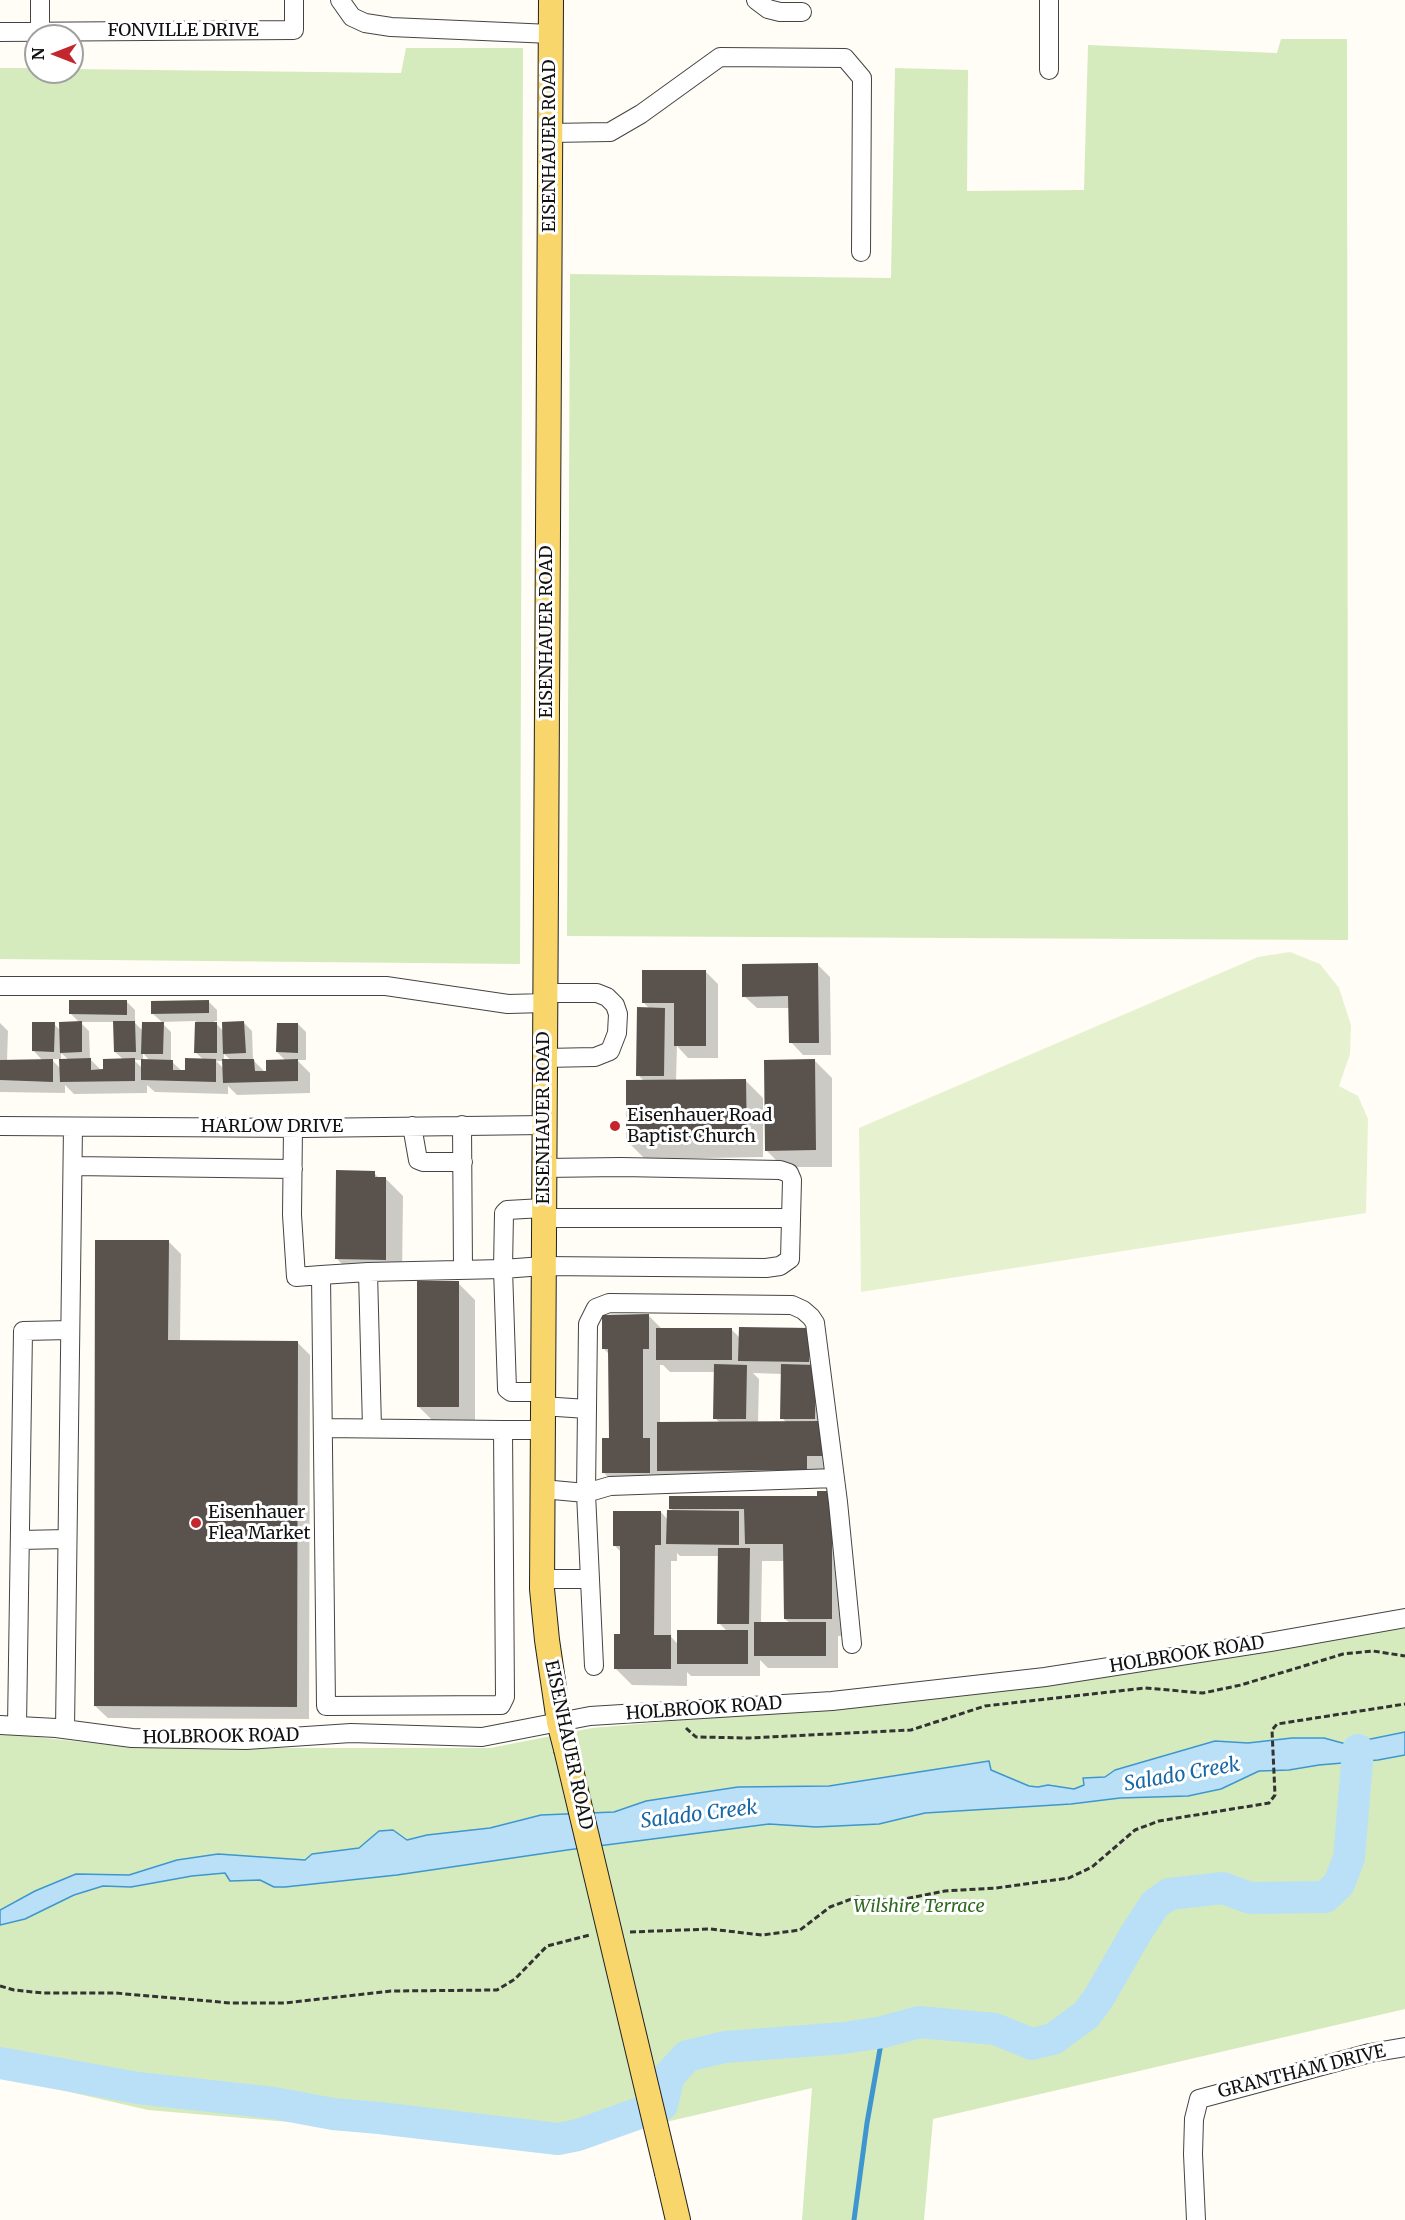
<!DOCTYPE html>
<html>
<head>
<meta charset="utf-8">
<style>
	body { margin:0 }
	#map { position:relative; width:1405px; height:2220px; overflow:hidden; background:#fffdf5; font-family:Merriweather,serif }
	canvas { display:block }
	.north { position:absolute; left:24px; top:24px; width:60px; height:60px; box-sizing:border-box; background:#fff; border:2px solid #a0a0a0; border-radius:50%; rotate:270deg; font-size:16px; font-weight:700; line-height:24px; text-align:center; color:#111 }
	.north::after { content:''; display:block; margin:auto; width:21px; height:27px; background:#c4262e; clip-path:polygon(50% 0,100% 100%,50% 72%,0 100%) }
</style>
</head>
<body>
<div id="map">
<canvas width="1405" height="2220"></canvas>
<div class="north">N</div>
</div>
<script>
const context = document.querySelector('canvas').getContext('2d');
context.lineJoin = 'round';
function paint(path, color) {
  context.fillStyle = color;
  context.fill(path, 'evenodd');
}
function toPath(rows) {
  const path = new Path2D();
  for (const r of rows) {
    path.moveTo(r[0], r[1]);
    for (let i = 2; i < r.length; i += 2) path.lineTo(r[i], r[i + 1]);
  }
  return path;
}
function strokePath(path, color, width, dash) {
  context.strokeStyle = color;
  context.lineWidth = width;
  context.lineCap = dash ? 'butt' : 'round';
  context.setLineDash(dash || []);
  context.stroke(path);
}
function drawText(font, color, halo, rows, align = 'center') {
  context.font = font + ' Merriweather,serif';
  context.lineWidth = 6;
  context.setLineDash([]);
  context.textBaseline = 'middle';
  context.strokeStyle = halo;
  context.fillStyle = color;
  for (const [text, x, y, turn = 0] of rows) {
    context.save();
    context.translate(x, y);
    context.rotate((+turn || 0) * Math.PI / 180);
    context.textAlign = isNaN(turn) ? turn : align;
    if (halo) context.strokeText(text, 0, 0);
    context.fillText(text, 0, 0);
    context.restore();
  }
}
const green = toPath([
	[1281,39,1347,39,1348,940,567,936,570,274,891,278,895,68,968,70,967,191,1084,190,1088,45,1277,53],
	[406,48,523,48,520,964,0,959,0,68,36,68,36,72,72,72,72,69,401,73],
	[1405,1626,1405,2009,933,2119,924,2220,802,2220,812,2088,550,2149,348,2127,148,2110,0,2076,0,1733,138,1748,490,1748,592,1728,800,1710]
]);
const pitch = toPath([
	[1290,952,1320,964,1339,988,1351,1025,1350,1054,1339,1086,1358,1096,1368,1119,1366,1213,861,1292,859,1128,1258,957]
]);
const water = toPath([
	[1405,1732,1405,1755,1378,1760,1319,1765,1289,1770,1259,1771,1221,1789,1188,1796,1120,1798,1071,1804,925,1813,879,1824,816,1827,769,1824,567,1850,397,1875,285,1887,274,1887,260,1880,230,1881,225,1873,192,1876,131,1887,103,1886,74,1895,25,1919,0,1925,0,1910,35,1891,76,1874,129,1875,177,1860,218,1854,305,1860,312,1854,359,1848,379,1831,393,1830,407,1840,427,1835,490,1828,541,1815,614,1812,646,1801,738,1787,829,1786,989,1761,991,1770,1029,1786,1038,1787,1048,1785,1074,1789,1084,1785,1083,1778,1105,1777,1115,1770,1215,1741,1248,1743,1292,1738,1324,1738,1346,1744,1405,1732]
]);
const shadow = toPath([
	[817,964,830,977,831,1055,803,1055,791,1042,790,1008,757,1008,744,996],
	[706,972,718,984,718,1058,688,1058,677,1046,676,1081,746,1081,763,1098,763,1157,645,1159,628,1142,645,1082,638,1075,650,1009,643,1002],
	[208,1001,217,1010,217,1021,214,1021,223,1031,244,1023,252,1031,253,1060,265,1072,286,1061,277,1052,298,1024,306,1032,306,1060,297,1060,310,1073,310,1093,237,1095,228,1086,228,1094,155,1092,147,1085,147,1093,74,1094,65,1085,65,1093,0,1092,0,1023,8,1031,7,1061,43,1061,33,1050,54,1024,60,1030,80,1023,71,1014,127,1002,135,1010,135,1023,143,1031,163,1023,153,1014],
	[196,1021,196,1053,204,1060,183,1072,171,1061,171,1032,161,1022],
	[80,1022,115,1022,115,1052,124,1060,102,1071,90,1059,89,1031],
	[61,1053,69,1060,61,1060],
	[143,1053,150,1061,143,1060],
	[224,1054,232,1061,224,1061],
	[51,1059,61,1059,61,1069],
	[134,1060,142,1060,142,1068],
	[216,1061,224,1061,224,1069],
	[815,1061,832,1078,832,1167,783,1167,766,1150],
	[374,1173,380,1179,386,1179,403,1196,402,1276,353,1275,336,1258],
	[168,1241,181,1254,180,1342,297,1342,310,1355,309,1719,108,1718,95,1706],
	[458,1283,475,1300,475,1423,435,1423,418,1406],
	[649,1316,662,1329,731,1329,740,1338,809,1330,838,1472,621,1490,604,1473,611,1439,610,1355,604,1349],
	[660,1365,663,1365,670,1372,715,1372,715,1418,720,1423,660,1424],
	[753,1373,783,1374,782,1418,787,1423,758,1423,759,1379],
	[831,1492,848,1509,849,1635,838,1636,838,1668,768,1668,760,1660,760,1676,691,1676,687,1672,687,1686,632,1685,615,1668,621,1636,622,1553,614,1545,661,1512,668,1520,674,1512,671,1509,819,1497],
	[677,1553,680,1556,720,1556,719,1623,728,1632,678,1644,671,1637,671,1561,677,1561],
	[762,1561,785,1561,785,1619,790,1623,761,1623]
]);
const stream = toPath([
	[854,2220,867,2123,883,2032]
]);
const river = toPath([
	[0,2063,138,2088,274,2103,333,2114,379,2118,558,2139,578,2135,662,2105,669,2076,687,2056,725,2047,844,2038,883,2032,919,2022,995,2029,1032,2044,1053,2039,1086,2015,1098,1999,1136,1933,1155,1904,1169,1894,1223,1888,1250,1898,1325,1897,1339,1884,1349,1858,1358,1750]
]);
const building = toPath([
	[818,963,819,1043,789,1043,788,996,742,997,742,964],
	[642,970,706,970,706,1046,674,1046,674,1003,642,1003],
	[69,1000,127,1000,127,1015,69,1014],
	[209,1000,209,1013,151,1014,151,1001],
	[637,1007,665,1008,664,1076,636,1076],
	[82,1021,82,1052,60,1053,59,1022],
	[113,1021,135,1021,136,1052,114,1052],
	[244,1021,246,1053,223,1054,222,1022],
	[32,1022,55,1022,54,1052,32,1051],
	[142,1022,164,1022,163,1054,141,1054],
	[195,1022,217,1022,217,1053,194,1053],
	[277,1023,298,1023,298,1053,276,1052],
	[91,1058,91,1070,103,1069,103,1059,135,1058,135,1081,60,1082,59,1059],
	[185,1058,216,1059,216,1082,141,1080,141,1059,173,1060,173,1070,185,1070],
	[53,1059,53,1082,0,1080,0,1060],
	[222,1059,254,1059,255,1071,266,1071,266,1060,298,1059,298,1081,223,1083],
	[815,1059,816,1150,765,1151,764,1060],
	[746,1079,747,1141,626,1142,626,1080],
	[336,1170,375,1171,375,1177,386,1177,386,1260,335,1259],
	[95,1240,169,1240,168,1340,298,1341,297,1707,94,1706],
	[417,1281,459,1281,459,1407,417,1407],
	[649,1314,649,1349,643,1349,643,1438,650,1438,650,1473,602,1473,602,1438,609,1438,608,1349,602,1349,602,1315],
	[739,1327,810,1328,809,1362,738,1361],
	[656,1328,732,1328,732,1360,656,1360],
	[714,1364,747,1365,746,1419,713,1419],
	[781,1364,816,1365,815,1419,780,1419],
	[821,1421,822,1456,807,1456,807,1470,657,1471,657,1422],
	[817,1491,832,1491,832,1619,784,1619,783,1544,745,1544,744,1509,669,1509,669,1496,817,1496],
	[667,1510,739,1511,739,1545,666,1544],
	[613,1511,661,1511,661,1545,655,1545,654,1635,671,1635,671,1669,614,1669,614,1634,620,1634,620,1546,613,1546],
	[718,1548,750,1548,749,1624,717,1624],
	[754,1622,826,1622,826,1656,754,1656],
	[677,1630,748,1630,748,1664,677,1664]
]);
const path = toPath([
	[686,1728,696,1737,749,1738,911,1730,985,1706,1145,1688,1203,1693,1241,1685,1343,1654,1373,1651,1405,1656],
	[630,1932,710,1929,762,1935,800,1930,830,1907,857,1897,894,1901,945,1891,996,1888,1069,1878,1092,1867,1135,1830,1159,1821,1269,1803,1275,1795,1272,1730,1277,1724,1405,1704],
	[0,1986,14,1990,43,1993,115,1993,231,2003,285,2003,391,1991,497,1990,515,1979,547,1946,590,1935]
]);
const minor = toPath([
	[340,0,352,17,365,23,391,27,551,34],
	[756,0,768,9,780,12,802,12],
	[0,32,294,30,294,0],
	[40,32,40,0],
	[1049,70,1049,0],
	[550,133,610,132,641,114,720,57,845,58,862,78,861,252],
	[0,986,386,986,508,1004,545,1003],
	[544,1058,595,1057,610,1051,617,1033,618,1014,615,1005,607,997,597,993,545,993],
	[462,1125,463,1269],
	[0,1126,303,1128,544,1125],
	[412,1126,418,1160,423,1162,463,1162],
	[293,1128,292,1215,296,1277,321,1275],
	[73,1166,293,1169],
	[543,1218,791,1218],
	[368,1272,321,1275,326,1706,501,1705,505,1697,503,1430,542,1430],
	[542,1392,511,1392,507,1389,503,1269,504,1213,507,1210,543,1208],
	[542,1406,587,1409],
	[323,1428,503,1430],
	[372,1428,368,1272,503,1269,543,1266,766,1268,780,1266,790,1259,792,1180,789,1173,780,1170,621,1167,543,1168],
	[542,1489,586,1493,610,1486,835,1478],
	[20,1540,67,1539],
	[542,1579,590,1579],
	[594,1666,586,1493,588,1324,596,1308,609,1303,792,1305,803,1310,811,1317,815,1323,838,1502,852,1644],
	[0,1725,56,1728,132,1738,246,1740,351,1733,482,1737,590,1716,832,1701,1045,1677,1270,1642,1405,1618],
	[17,1726,23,1331,70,1330],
	[65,1729,73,1127],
	[1196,2220,1193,2154,1194,2119,1199,2099,1370,2053,1405,2047]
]);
const major = toPath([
	[551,0,542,1589,547,1640,559,1722,566,1749],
	[667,2173,678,2220]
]);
const majorBridge = toPath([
	[566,1749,667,2173]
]);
const markers = [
	[615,1126,6,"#c4262e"],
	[196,1523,6,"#c4262e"]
];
const streetNames = [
	["FONVILLE DRIVE",183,31],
	["EISENHAUER ROAD",550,146,-90],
	["EISENHAUER ROAD",547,632,-90],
	["EISENHAUER ROAD",544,1118,-90],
	["HARLOW DRIVE",272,1127],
	["HOLBROOK ROAD",1187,1655,-9],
	["HOLBROOK ROAD",704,1709,-4],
	["HOLBROOK ROAD",221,1737,-1],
	["EISENHAUER ROAD",568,1745,78],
	["GRANTHAM DRIVE",1302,2072,-14]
];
const poiNames = [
	["Eisenhauer Road",627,1116],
	["Baptist Church",627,1137],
	["Eisenhauer",208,1513],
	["Flea Market",208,1534]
];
const parkNames = [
	["Wilshire Terrace",919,1907]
];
const waterNames = [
	["Salado Creek",1182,1775,-10],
	["Salado Creek",699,1815,-7]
];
paint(green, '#d5ebbd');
paint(pitch, '#e6f2cf');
paint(water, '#b9e0f7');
strokePath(water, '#3f96cf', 1.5);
paint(shadow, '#0003');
strokePath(stream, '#3f96cf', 5);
strokePath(river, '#b9e0f7', 32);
paint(building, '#5a524d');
strokePath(minor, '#444', 20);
strokePath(major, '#222', 26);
strokePath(path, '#333', 3, [6, 3]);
strokePath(minor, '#fff', 18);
strokePath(major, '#f9d66b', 24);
strokePath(majorBridge, '#222', 26, []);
strokePath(majorBridge, '#f9d66b', 24);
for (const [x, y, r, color] of markers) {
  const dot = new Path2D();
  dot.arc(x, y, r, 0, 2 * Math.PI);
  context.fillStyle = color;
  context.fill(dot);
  strokePath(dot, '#fff', 2);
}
drawText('18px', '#111', '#fff', streetNames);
drawText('18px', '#111', '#fff', poiNames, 'left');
drawText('italic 18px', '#2f6b1f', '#fff', parkNames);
drawText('italic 20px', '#1768a6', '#fff', waterNames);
</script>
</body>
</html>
